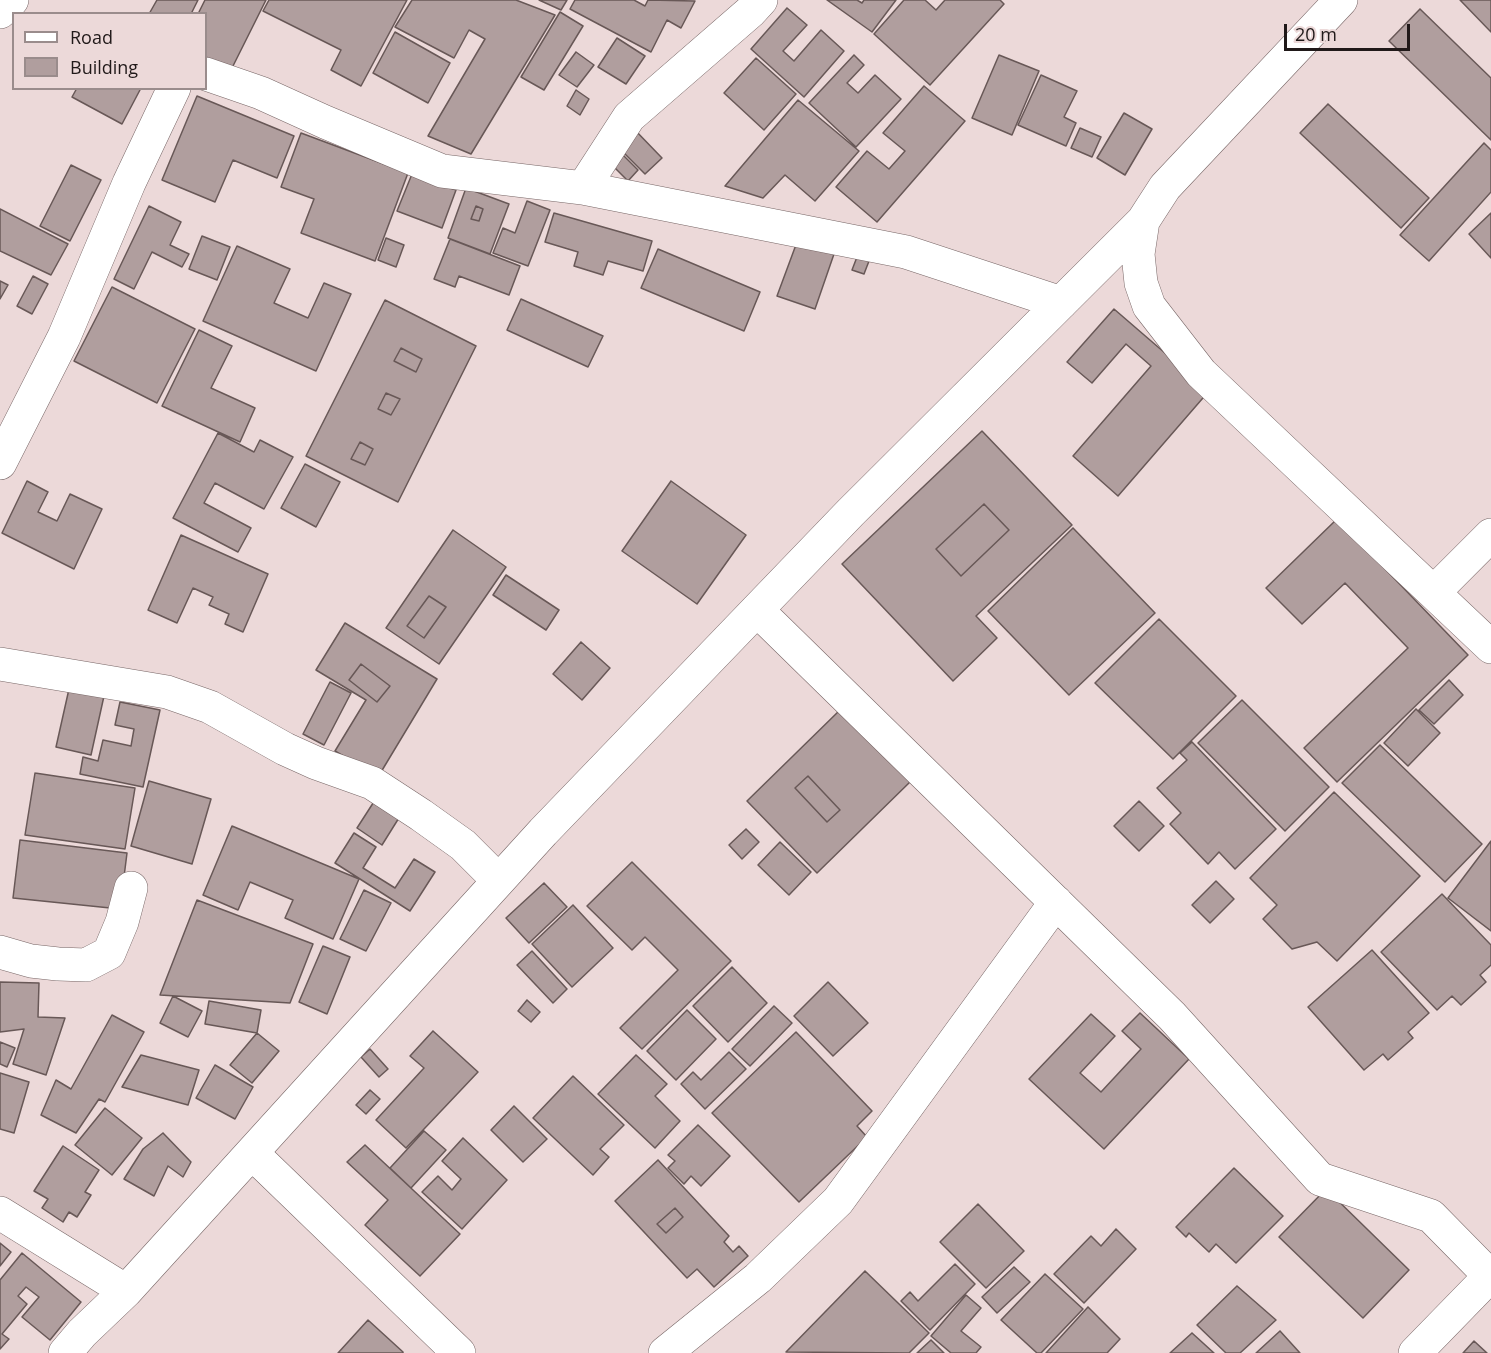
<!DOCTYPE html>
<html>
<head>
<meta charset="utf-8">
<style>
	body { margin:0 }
	#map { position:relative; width:1491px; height:1353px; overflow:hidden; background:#ecd9d9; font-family:"Open Sans",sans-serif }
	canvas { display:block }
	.legend { position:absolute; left:12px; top:12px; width:195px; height:78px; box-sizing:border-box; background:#ecd9d9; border:2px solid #9a8c8c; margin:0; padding:8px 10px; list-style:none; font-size:18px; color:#201919 }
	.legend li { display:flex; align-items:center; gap:12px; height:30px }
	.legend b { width:30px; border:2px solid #9a8c8c }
	.scale { position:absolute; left:1284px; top:24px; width:126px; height:27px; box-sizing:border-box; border:3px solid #201919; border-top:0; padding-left:8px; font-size:18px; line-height:21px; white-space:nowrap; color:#201919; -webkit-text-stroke:4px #ecd9d9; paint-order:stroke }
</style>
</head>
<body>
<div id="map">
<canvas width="1491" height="1353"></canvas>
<ul class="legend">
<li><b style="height:8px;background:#fff"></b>Road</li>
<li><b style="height:16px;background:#b09e9e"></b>Building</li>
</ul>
<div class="scale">20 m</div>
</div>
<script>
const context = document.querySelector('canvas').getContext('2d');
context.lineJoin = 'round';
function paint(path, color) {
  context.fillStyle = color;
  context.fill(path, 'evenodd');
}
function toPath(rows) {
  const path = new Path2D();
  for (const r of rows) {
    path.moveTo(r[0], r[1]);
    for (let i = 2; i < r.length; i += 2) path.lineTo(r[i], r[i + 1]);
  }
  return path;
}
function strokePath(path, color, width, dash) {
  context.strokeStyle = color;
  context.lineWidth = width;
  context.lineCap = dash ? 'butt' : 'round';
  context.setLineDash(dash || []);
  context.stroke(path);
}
const building = toPath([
	[157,0,198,0,191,14,149,14,157,0],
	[205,0,266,0,231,70,206,57,206,14,198,14,205,0],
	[269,0,407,0,361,86,331,70,341,50,263,11,269,0],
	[412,0,516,0,555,15,471,154,428,136,485,39,469,30,454,58,395,27,412,0],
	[539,0,567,0,561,10,539,0],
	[575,0,634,0,645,6,648,0,695,1,681,28,667,20,651,52,570,9,575,0],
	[827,0,857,0,862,3,864,0,896,0,872,32,827,0],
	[904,0,925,0,936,10,945,0,1000,0,1004,4,930,85,874,34,904,0],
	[1460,0,1491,0,1491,32,1460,0],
	[787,8,807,25,783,51,794,61,821,30,844,51,804,97,751,49,787,8],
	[1420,9,1491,78,1491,140,1389,41,1420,9],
	[560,12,583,26,544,90,521,77,560,12],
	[395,32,450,63,428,103,373,73,395,32],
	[617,38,645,56,626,84,598,67,617,38],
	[576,52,594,65,577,87,559,75,576,52],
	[854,55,864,65,847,83,858,93,875,75,901,99,856,147,809,103,854,55],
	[999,55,1039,71,1012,135,972,118,999,55],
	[756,58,796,94,764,130,724,93,756,58],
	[1041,75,1077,91,1064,117,1076,123,1066,146,1018,125,1041,75],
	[924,86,965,121,877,222,836,187,867,151,889,169,905,151,883,133,924,86],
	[77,88,141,88,122,124,72,97,77,88],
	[576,90,589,99,580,115,567,106,576,90],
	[197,96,294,136,277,178,233,160,215,202,162,180,197,96],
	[798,100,859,151,815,201,785,175,763,198,725,186,798,100],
	[1328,104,1429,198,1401,228,1300,133,1328,104],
	[1124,113,1152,129,1125,175,1097,158,1124,113],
	[633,128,662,158,645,174,616,145,633,128],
	[1080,128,1101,137,1092,157,1071,148,1080,128],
	[301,133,408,173,375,261,301,233,314,199,281,187,301,133],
	[1484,143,1491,150,1491,192,1429,261,1400,235,1484,143],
	[620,152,638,170,628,181,610,163,620,152],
	[71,165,101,180,70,241,40,226,71,165],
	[412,174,456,190,442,228,397,211,412,174],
	[466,188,509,204,490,254,448,238,466,188],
	[476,206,483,209,479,221,471,219,476,206],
	[527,201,550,210,528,266,493,253,503,228,515,233,527,201],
	[149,206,181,222,170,245,189,254,182,267,152,252,134,289,114,279,149,206],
	[476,206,483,209,479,221,471,219,476,206],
	[0,209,68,244,51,275,0,251,0,209],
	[554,213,652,241,643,271,608,261,603,275,574,266,578,252,545,242,554,213],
	[1491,213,1491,258,1469,234,1491,213],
	[202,236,230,247,217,280,189,269,202,236],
	[386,238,404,245,396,267,378,260,386,238],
	[450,239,520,266,509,295,459,276,455,287,434,279,450,239],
	[797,242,834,254,815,309,777,296,797,242],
	[237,246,290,269,274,303,308,318,324,283,351,294,316,371,203,321,237,246],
	[658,249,760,292,744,331,641,288,658,249],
	[857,257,869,261,864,274,852,270,857,257],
	[33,276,48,284,32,314,17,306,33,276],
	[0,281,8,285,0,299,0,281],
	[112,287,195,329,157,403,74,361,112,287],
	[521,299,603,336,588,367,507,330,521,299],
	[385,300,476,346,398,502,306,456,385,300],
	[401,348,422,359,416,372,394,361,401,348],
	[386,393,400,399,391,415,378,409,386,393],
	[360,442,373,449,365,465,351,459,360,442],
	[1114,309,1209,391,1118,496,1073,456,1151,366,1126,344,1092,383,1067,362,1114,309],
	[199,330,232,346,211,388,255,408,240,442,162,406,199,330],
	[401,348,422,359,416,372,394,361,401,348],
	[386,393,400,399,391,415,378,409,386,393],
	[982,431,1072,525,976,616,997,638,953,681,842,564,982,431],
	[984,504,1009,530,961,576,936,549,984,504],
	[218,433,254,452,260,440,293,457,264,509,215,483,204,503,251,528,238,552,173,518,218,433],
	[360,442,373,449,365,465,351,459,360,442],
	[305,464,340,482,316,527,281,508,305,464],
	[27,481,48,492,38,512,57,521,70,494,102,509,74,569,2,533,27,481],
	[671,481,746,535,697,604,622,551,671,481],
	[984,504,1009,530,961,576,936,549,984,504],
	[1337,519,1468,655,1337,782,1304,748,1408,648,1345,583,1302,624,1266,588,1337,519],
	[1073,528,1155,613,1069,695,988,611,1073,528],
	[453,530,506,567,439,664,386,628,453,530],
	[429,596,446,607,424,638,407,626,429,596],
	[181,535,268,574,243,632,225,624,229,614,209,605,213,597,193,588,177,623,148,610,181,535],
	[506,575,559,610,546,630,493,595,506,575],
	[429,596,446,607,424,638,407,626,429,596],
	[1159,619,1236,696,1173,759,1095,683,1159,619],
	[345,623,437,679,378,777,335,751,366,700,316,670,345,623],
	[361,664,390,686,377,702,349,680,361,664],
	[581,642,610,668,582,700,553,674,581,642],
	[361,664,390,686,377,702,349,680,361,664],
	[1449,680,1463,695,1434,724,1419,710,1449,680],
	[330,682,351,693,324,745,303,734,330,682],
	[69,689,104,696,91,755,56,747,69,689],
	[1242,700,1329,787,1285,831,1198,743,1242,700],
	[120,702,160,710,143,787,80,774,83,757,98,761,103,740,131,746,134,729,115,725,120,702],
	[841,709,911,781,817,873,747,801,841,709],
	[808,776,840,810,827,822,795,788,808,776],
	[1416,709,1440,733,1408,766,1384,743,1416,709],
	[1192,742,1276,829,1235,869,1219,852,1208,864,1170,824,1181,813,1157,788,1187,760,1180,753,1192,742],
	[1380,745,1482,844,1445,882,1342,783,1380,745],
	[35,773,135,788,125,849,25,835,35,773],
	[808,776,840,810,827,822,795,788,808,776],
	[149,781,211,799,192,864,131,846,149,781],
	[1334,792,1420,876,1337,961,1317,942,1292,949,1263,919,1277,905,1250,878,1334,792],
	[377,797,402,813,382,845,357,828,377,797],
	[1139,801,1164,826,1139,851,1114,826,1139,801],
	[232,826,359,879,333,939,285,918,293,900,250,882,238,910,203,895,232,826],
	[746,829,759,842,742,859,729,845,746,829],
	[354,833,376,847,363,868,395,888,414,859,435,872,410,911,335,863,354,833],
	[20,840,127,853,120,909,13,898,20,840],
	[1491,841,1491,931,1448,898,1491,841],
	[780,842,811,872,789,895,758,865,780,842],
	[632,862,731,961,642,1049,620,1028,678,970,645,937,632,950,587,906,632,862],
	[1216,881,1234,899,1210,923,1192,905,1216,881],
	[544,883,567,907,529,943,506,918,544,883],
	[364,890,391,903,366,951,340,939,364,890],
	[1442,894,1491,945,1491,965,1480,975,1486,982,1461,1005,1452,996,1437,1010,1381,952,1442,894],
	[197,900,313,944,290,1003,160,995,197,900],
	[573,905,613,948,572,987,532,944,573,905],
	[323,946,350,957,327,1014,299,1002,323,946],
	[1372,950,1429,1013,1408,1032,1413,1038,1388,1060,1383,1054,1364,1070,1308,1007,1372,950],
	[532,951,567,989,553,1003,517,965,532,951],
	[732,967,767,1003,728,1042,693,1006,732,967],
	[0,982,39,983,38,1017,65,1018,46,1075,13,1064,24,1029,0,1032,0,982],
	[828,982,868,1023,833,1056,794,1016,828,982],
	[173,996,202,1011,188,1037,160,1023,173,996],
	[527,1000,540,1012,531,1022,518,1011,527,1000],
	[209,1001,261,1010,257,1033,205,1024,209,1001],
	[774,1006,792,1023,750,1066,732,1049,774,1006],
	[687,1010,716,1039,676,1080,647,1051,687,1010],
	[1140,1013,1189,1059,1104,1149,1029,1079,1091,1014,1115,1036,1080,1073,1101,1092,1141,1049,1122,1031,1140,1013],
	[112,1015,144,1032,105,1102,99,1099,76,1133,41,1115,56,1080,71,1089,112,1015],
	[433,1031,478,1072,406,1148,376,1120,424,1068,410,1056,433,1031],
	[796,1032,872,1111,857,1126,867,1137,799,1202,712,1113,796,1032],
	[257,1033,279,1051,252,1083,230,1065,257,1033],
	[0,1042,15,1048,7,1067,0,1064,0,1042],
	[370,1049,388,1069,379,1077,361,1057,370,1049],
	[729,1052,746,1069,705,1109,681,1084,693,1072,701,1080,729,1052],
	[141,1055,199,1070,188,1105,122,1087,141,1055],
	[636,1055,667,1084,655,1096,680,1121,655,1148,598,1094,636,1055],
	[215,1065,253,1087,235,1119,196,1098,215,1065],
	[0,1073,29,1082,14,1133,0,1129,0,1073],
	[573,1076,624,1125,600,1149,609,1157,593,1175,533,1118,573,1076],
	[370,1090,380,1099,366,1114,356,1105,370,1090],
	[514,1106,547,1139,523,1162,491,1130,514,1106],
	[105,1108,142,1138,112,1175,75,1145,105,1108],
	[698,1125,730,1156,701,1186,691,1176,684,1184,668,1168,675,1161,668,1155,698,1125],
	[424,1131,446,1150,411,1188,390,1168,424,1131],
	[163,1133,191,1162,183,1177,168,1166,154,1196,124,1179,143,1149,163,1133],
	[463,1138,507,1180,462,1229,422,1192,438,1176,452,1190,461,1179,442,1161,463,1138],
	[365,1145,460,1234,420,1276,365,1225,388,1200,347,1162,365,1145],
	[63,1146,99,1170,85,1192,91,1195,77,1217,69,1212,63,1222,42,1208,48,1199,34,1191,63,1146],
	[658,1160,729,1236,724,1242,733,1252,739,1246,748,1256,714,1287,697,1269,687,1278,615,1201,658,1160],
	[675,1208,683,1217,666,1233,657,1224,675,1208],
	[1234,1168,1283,1216,1236,1263,1216,1244,1209,1252,1189,1233,1186,1237,1176,1227,1234,1168],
	[1326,1189,1409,1270,1363,1318,1279,1237,1326,1189],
	[978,1204,1024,1251,986,1288,940,1242,978,1204],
	[675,1208,683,1217,666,1233,657,1224,675,1208],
	[1116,1229,1136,1249,1084,1303,1054,1274,1091,1236,1101,1246,1116,1229],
	[0,1243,11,1252,0,1266,0,1243],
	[22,1253,81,1302,50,1340,22,1317,39,1297,26,1287,18,1296,27,1304,2,1334,9,1339,0,1349,0,1280,22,1253],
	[955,1264,975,1284,930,1330,901,1301,910,1292,918,1301,955,1264],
	[1014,1267,1030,1282,997,1313,982,1297,1014,1267],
	[865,1271,929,1333,909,1353,786,1352,865,1271],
	[1045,1274,1083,1309,1041,1353,1037,1353,1001,1320,1045,1274],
	[1237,1286,1276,1320,1240,1353,1226,1353,1197,1325,1237,1286],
	[966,1295,981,1308,961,1331,981,1347,976,1353,951,1353,931,1336,966,1295],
	[1088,1307,1120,1339,1107,1353,1046,1353,1088,1307],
	[368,1320,403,1352,403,1353,338,1353,368,1320],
	[1280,1331,1300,1353,1256,1353,1280,1331],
	[1192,1333,1214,1353,1170,1353,1192,1333],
	[931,1340,944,1353,917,1353,931,1340],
	[1474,1341,1487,1353,1463,1353,1474,1341]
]);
const minor = toPath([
	[1341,0,1165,187,1143,221,1138,254,1141,283,1149,306,1201,373,1491,647],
	[0,12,12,0],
	[206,74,261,93,325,122,442,171,583,188,906,252,1061,303],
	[583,188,629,117,750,12,761,0],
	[0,463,64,337,129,183,174,88],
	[1434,592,1491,535],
	[757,610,1172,1016,1320,1179,1431,1216,1491,1277],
	[0,664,167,692,210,707,285,749,316,763,372,783,421,815,463,845,498,880],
	[0,952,31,961,58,964,86,965,109,953,122,922,131,888],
	[252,1153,459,1353],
	[0,1213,126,1291],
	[65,1353,82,1333,126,1291,543,832,850,513,1143,221],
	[665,1353,758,1278,838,1201,1056,902],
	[1415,1353,1490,1276]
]);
paint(building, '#b09e9e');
strokePath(building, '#685857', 1.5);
strokePath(minor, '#766', 34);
strokePath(minor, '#fff', 33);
</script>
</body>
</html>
